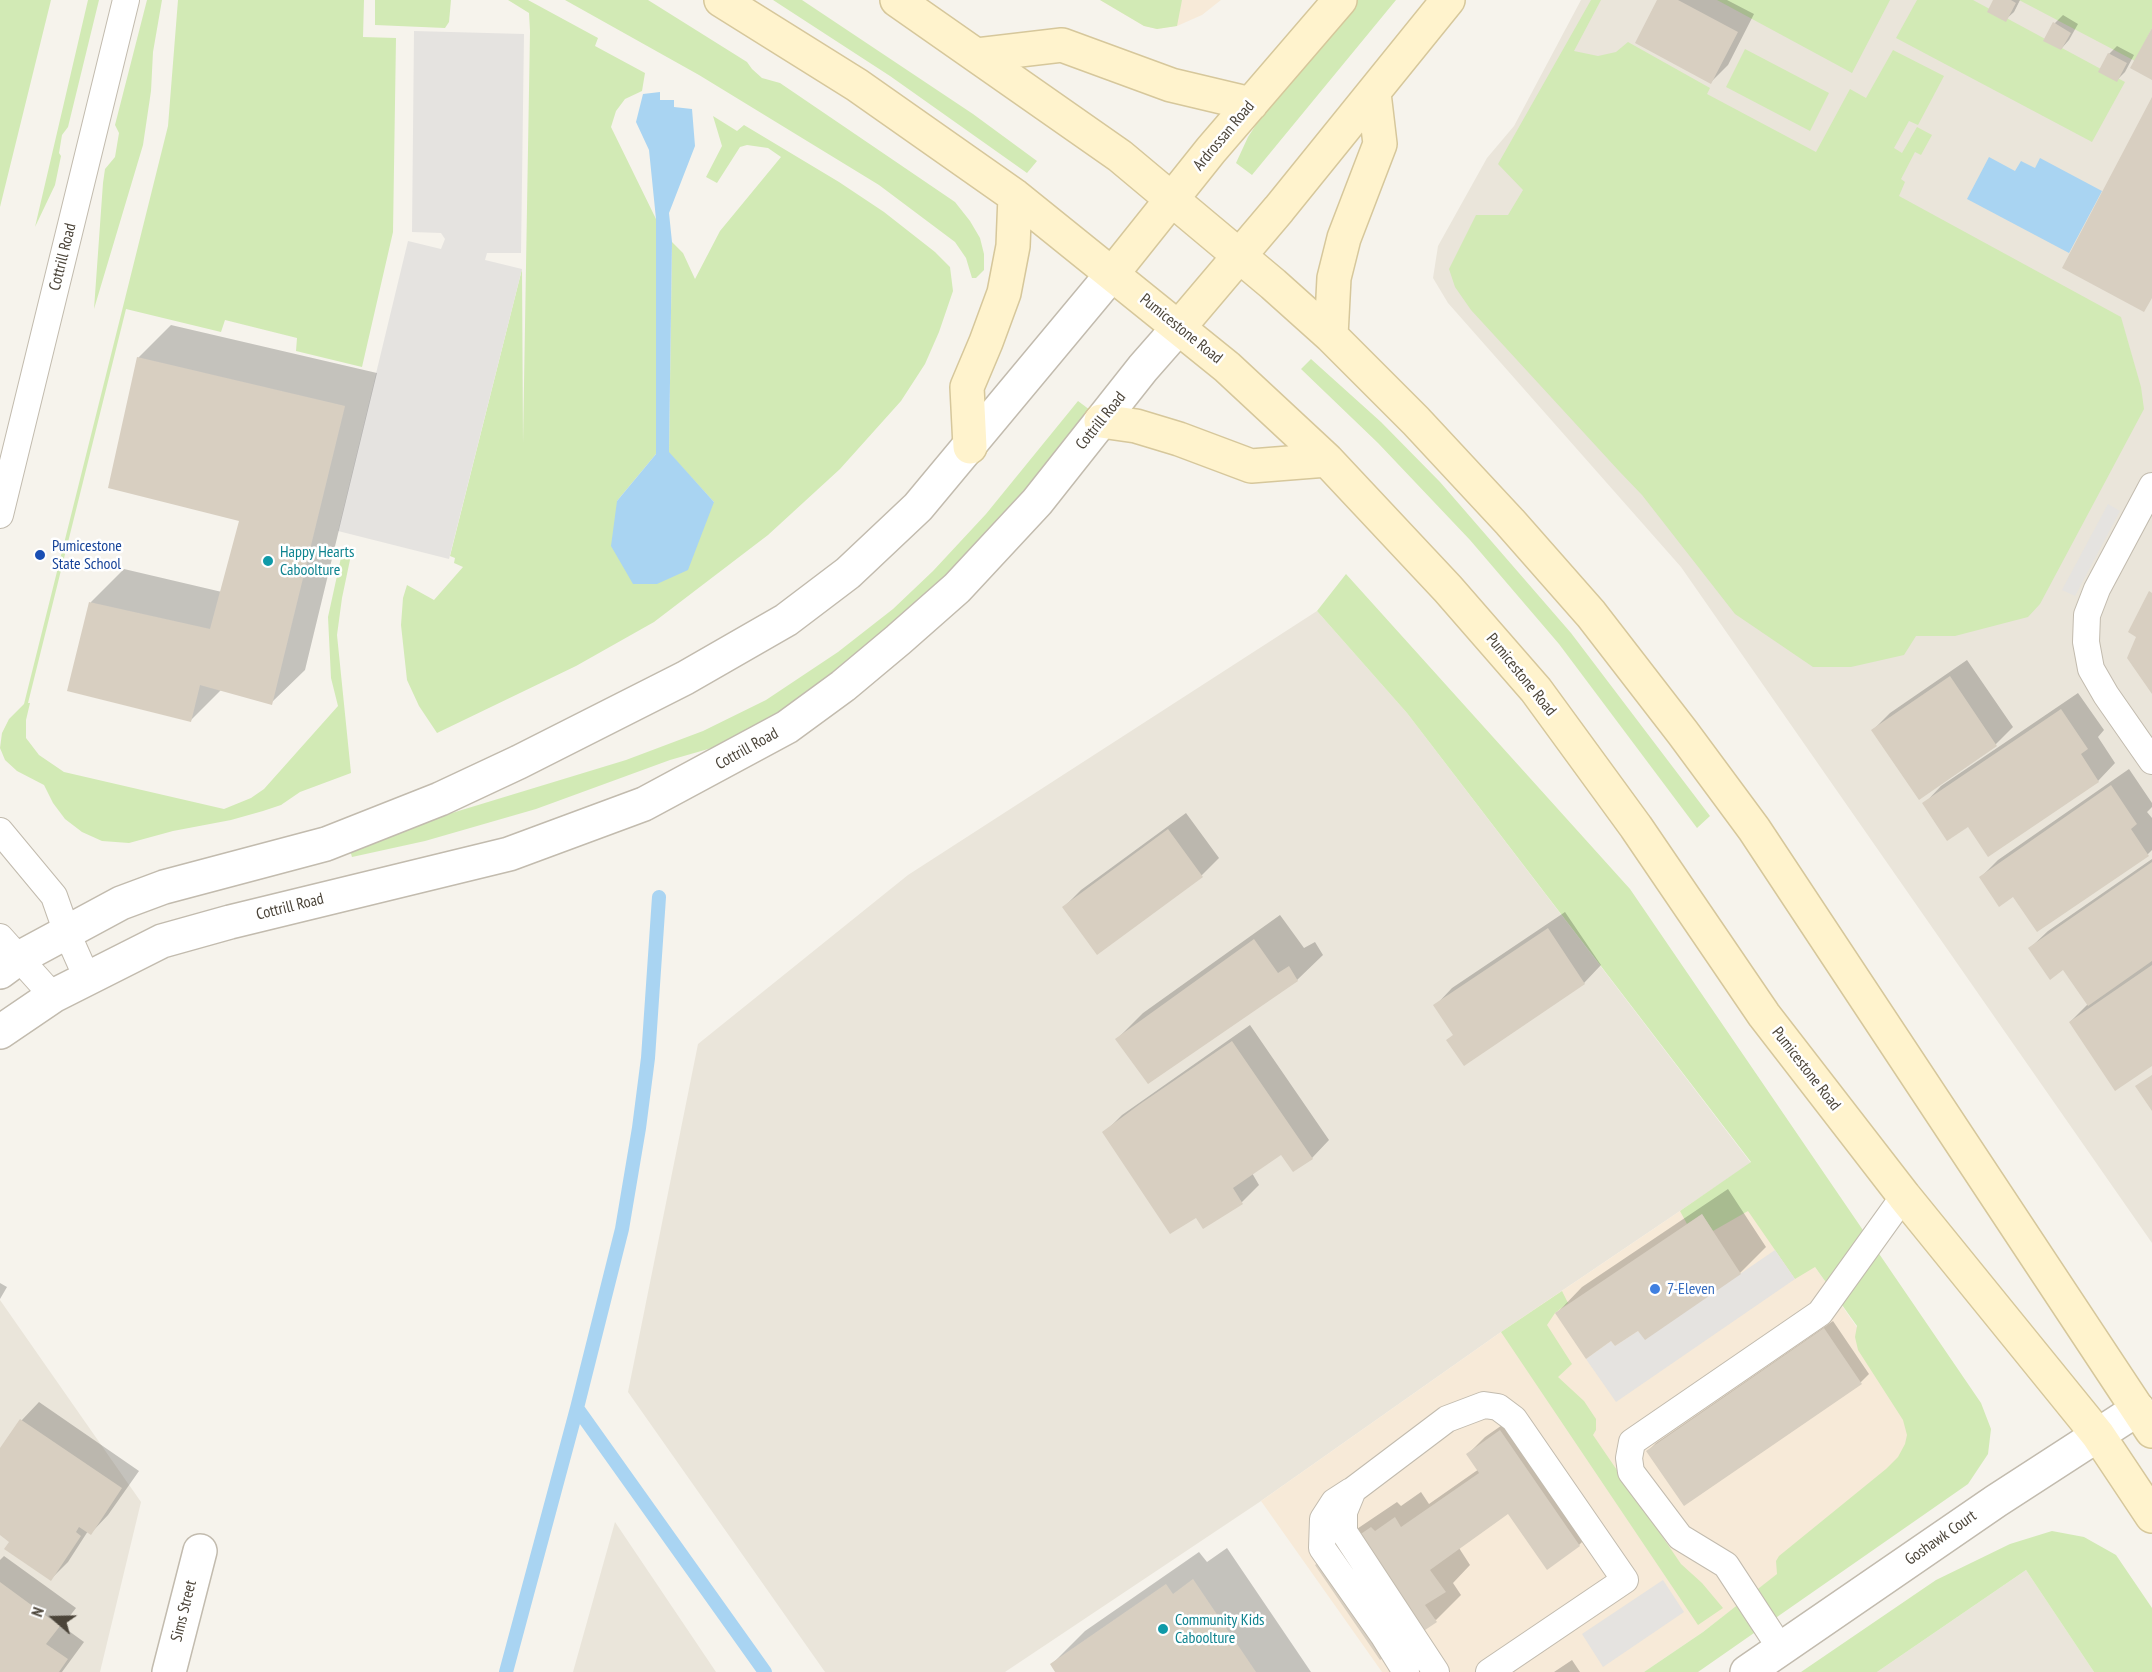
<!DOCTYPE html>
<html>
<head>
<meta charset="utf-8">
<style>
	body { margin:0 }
	#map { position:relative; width:2152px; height:1672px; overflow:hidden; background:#f6f3ec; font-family:"PT Sans Narrow",sans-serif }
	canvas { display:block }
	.north { position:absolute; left:24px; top:1588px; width:60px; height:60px; -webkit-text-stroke:4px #fff; paint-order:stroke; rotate:290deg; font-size:16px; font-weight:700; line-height:24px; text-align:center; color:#4b4439 }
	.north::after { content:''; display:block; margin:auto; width:21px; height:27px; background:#4b4439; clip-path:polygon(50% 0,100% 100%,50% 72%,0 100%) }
</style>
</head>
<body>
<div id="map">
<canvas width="2152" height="1672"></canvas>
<div class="north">N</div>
</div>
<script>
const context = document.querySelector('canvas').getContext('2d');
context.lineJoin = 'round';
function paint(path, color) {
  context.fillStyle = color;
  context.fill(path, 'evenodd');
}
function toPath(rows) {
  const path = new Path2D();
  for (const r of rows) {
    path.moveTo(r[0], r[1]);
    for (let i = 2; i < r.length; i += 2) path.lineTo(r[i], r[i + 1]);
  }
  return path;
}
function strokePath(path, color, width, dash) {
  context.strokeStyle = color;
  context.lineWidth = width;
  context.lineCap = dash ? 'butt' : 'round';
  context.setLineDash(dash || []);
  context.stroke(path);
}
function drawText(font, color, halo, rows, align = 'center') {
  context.font = font + ' "PT Sans Narrow",sans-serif';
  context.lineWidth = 5;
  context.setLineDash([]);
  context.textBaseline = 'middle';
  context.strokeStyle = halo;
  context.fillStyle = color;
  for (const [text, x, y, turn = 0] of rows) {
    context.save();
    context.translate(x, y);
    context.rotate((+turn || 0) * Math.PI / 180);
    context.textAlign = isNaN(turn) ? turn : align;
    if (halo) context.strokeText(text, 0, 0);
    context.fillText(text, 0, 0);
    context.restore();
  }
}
const residential = toPath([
	[1581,0,2152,0,2152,1243,1681,567,1448,303,1433,278,1438,246,1487,158,1514,126],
	[1317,611,1407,713,1751,1163,1501,1332,1261,1501,1005,1672,825,1672,628,1392,698,1044,908,875],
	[0,1300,141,1502,100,1672,0,1672],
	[615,1522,716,1672,573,1672],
	[2026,1570,2094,1672,1877,1672]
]);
const commercial = toPath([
	[1100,0,1221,0,1202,15,1177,26,1157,29,1144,26],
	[1751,1163,1815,1267,1918,1415,1924,1443,1778,1574,1703,1632,1644,1672,1382,1672,1261,1501,1501,1332]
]);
const green = toPath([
	[0,0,51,0,0,207],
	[88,0,99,0,68,127,62,135,59,153,61,156,55,185,35,227],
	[147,0,162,0,153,52,151,91,143,145,94,309,103,183,105,169,115,157,119,133,115,125],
	[178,0,364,0,363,37,396,38,393,232,362,367,296,351,297,338,225,320,221,332,126,309,28,703,30,703,26,720,26,738,39,755,64,772,224,809,251,798,264,789,338,706,331,678,328,617,342,553,351,555,342,598,337,635,351,773,300,792,281,805,263,811,231,820,173,831,129,843,102,841,82,832,65,819,53,803,44,785,17,771,5,760,0,748,2,733,9,719,24,704,168,126],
	[375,0,451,0,449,22,445,28,375,25],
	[508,0,528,0,598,38,595,46,645,73,642,91,625,99,616,111,611,127,656,219,656,454,617,501,714,502,669,453,672,242,683,253,695,279,720,231,781,157,768,148,747,145,740,147,717,183,706,177,722,146,713,116,737,131,744,125,839,182,884,212,935,252,950,267,953,291,939,332,925,364,901,401,840,469,768,535,654,622,576,666,437,733,419,706,407,680,401,625,403,598,407,585,434,600,463,567,454,563,455,558,450,556,522,269,523,443,530,31,529,13],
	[565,0,648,0,747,62,752,69,762,78,780,83,955,202,970,221,980,238,984,254,984,270,976,278,972,278,966,258,955,242,879,185,699,75],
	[773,0,802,0,973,114,1037,161,1027,173,890,76],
	[1100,0,1182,0,1177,26,1157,29,1144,26],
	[1353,0,1396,0,1252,175,1236,163,1248,137,1280,88],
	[1591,0,1601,0,1574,51,1598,56,1616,52,1628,42,1710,88,1707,94,1816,152,1850,89,1866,98,1893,50,1944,76,1918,125,1909,121,1894,148,1902,153,1917,127,1932,135,1921,155,1915,152,1901,179,1905,182,1899,196,2121,317,2141,387,2144,409,2040,604,2028,617,1955,636,1916,636,1904,655,1851,667,1813,667,1735,614,1642,495,1619,471,1471,310,1455,287,1449,269,1476,215,1508,215,1523,190,1498,164],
	[1717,0,1890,0,1852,73],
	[1917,0,1973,0,2125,82,2092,142,1896,38],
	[2019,0,2152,0,2152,28,2135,61],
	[1745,49,1829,93,1810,131,1726,87],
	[1311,359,1381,422,1440,482,1571,633,1710,816,1697,828,1559,644,1470,540,1378,443,1301,369],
	[1078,401,1090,410,1016,502,963,563,810,694,729,743,670,760,536,809,425,841,352,857,349,847,415,822,442,816,626,760,703,731,766,700,838,652,893,609,933,571,986,514],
	[1346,574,1630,889,1981,1403,1991,1429,1988,1454,1968,1484,1698,1672,1644,1672,1703,1632,1777,1574,1776,1561,1779,1556,1886,1469,1898,1457,1905,1444,1907,1435,1903,1420,1858,1350,1855,1337,1857,1326,1815,1267,1795,1279,1748,1211,1713,1231,1702,1214,1687,1224,1680,1211,1751,1162,1407,713,1317,611],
	[1562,1291,1568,1303,1555,1313,1547,1325,1572,1364,1558,1377,1584,1401,1596,1419,1596,1430,1593,1435,1681,1564,1702,1583,1723,1608,1698,1625,1501,1332],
	[2052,1531,2084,1537,2116,1555,2152,1608,2152,1672,2094,1672,2026,1570,1877,1672,1801,1672,1936,1580,2010,1544]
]);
const parking = toPath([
	[414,31,524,34,521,253,487,253,485,260,522,269,449,559,338,531,408,241,441,249,445,239,441,233,412,232],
	[2108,504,2120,511,2075,596,2062,590],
	[1775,1250,1795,1279,1616,1402,1586,1359,1611,1341,1615,1346,1638,1331,1645,1339],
	[1663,1580,1684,1612,1603,1667,1582,1634]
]);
const water = toPath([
	[660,92,660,100,674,100,674,107,692,109,695,146,669,213,672,242,669,452,714,502,688,570,657,584,633,584,611,546,617,501,656,454,656,219,649,150,636,122,643,94],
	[1989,157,2015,171,2021,161,2035,168,2040,158,2102,191,2069,253,1967,199]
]);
const shadow = toPath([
	[1659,0,1727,0,1754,14,1728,65,1711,82],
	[1995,0,2020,0,2014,12,2005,20],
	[2063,15,2078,24,2069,40,2061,49,2055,23],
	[2117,46,2134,55,2125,72,2117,80,2109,54],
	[171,325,377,373,305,670,271,703,221,690,191,720,69,690,91,602,124,569,222,592,241,520,138,358],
	[1967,660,2013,727,1996,744,1919,798,1873,730,1890,713],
	[2078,693,2104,730,2098,737,2115,763,2098,781,1968,825,1924,804,1941,786],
	[2129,769,2152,803,2152,807,2147,812,2152,818,2152,850,2148,854,1981,877,1998,860],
	[1186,813,1219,858,1202,875,1097,953,1064,907,1081,890],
	[2152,859,2152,1065,2070,1022,2088,1004,2064,968,2030,948,2048,931],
	[1565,912,1601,965,1584,983,1465,1064,1454,1034,1435,1006,1452,988],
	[1280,915,1304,948,1315,942,1323,955,1297,980,1117,1039,1143,1013],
	[1250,1025,1329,1140,1312,1158,1282,1153,1252,1173,1259,1185,1242,1202,1196,1215,1104,1133,1122,1115],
	[1728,1189,1766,1247,1740,1273,1612,1339,1557,1313,1582,1287],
	[0,1283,7,1287,0,1299],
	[1833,1321,1869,1374,1861,1382,1648,1451,1656,1443],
	[39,1402,139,1471,108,1515,91,1533,88,1531,68,1562,51,1579,12,1542,0,1534,0,1451,22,1420],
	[1518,1414,1596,1528,1579,1545,1508,1512,1459,1548,1470,1565,1453,1583,1461,1595,1436,1620,1317,1565,1342,1539,1397,1502,1401,1506,1421,1492,1429,1504,1479,1469,1468,1454,1485,1437],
	[1227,1548,1311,1672,1057,1672,1052,1664,1085,1631,1199,1552,1207,1562],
	[4,1556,76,1608,62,1626,84,1642,62,1672,0,1672,0,1560],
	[1572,1660,1580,1672,1554,1672]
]);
const stream = toPath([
	[577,1408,765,1672],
	[506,1672,577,1408,622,1229,639,1128,648,1058,659,897]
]);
const building = toPath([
	[1657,0,1678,0,1738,32,1711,84,1635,43],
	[1993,0,2011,0,2016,3,2006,22,1987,12],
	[2053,22,2071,33,2061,50,2043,41],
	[2152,28,2152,80,2130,68],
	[2108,53,2127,63,2117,82,2098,72],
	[2152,97,2152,298,2144,312,2062,268],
	[137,357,345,406,272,705,200,685,191,722,67,691,89,602,210,629,239,521,108,488],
	[2149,591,2152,593,2152,694,2127,658,2136,637,2128,632],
	[1950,676,1997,746,1919,800,1871,730],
	[2061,709,2088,749,2081,754,2099,782,1988,857,1968,827,1947,841,1922,803],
	[2111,785,2137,824,2131,829,2149,856,2037,932,2013,897,1999,907,1979,877],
	[1168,829,1203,877,1097,955,1062,907],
	[2152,862,2152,961,2088,1006,2063,970,2050,980,2028,948],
	[1548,928,1585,984,1464,1066,1446,1040,1453,1035,1433,1005],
	[1254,939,1278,973,1289,966,1298,981,1148,1084,1115,1039],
	[2152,965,2152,1066,2115,1091,2069,1022],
	[1232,1041,1313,1159,1293,1172,1281,1155,1233,1188,1243,1204,1203,1229,1196,1218,1170,1234,1102,1132,1140,1104],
	[2152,1075,2152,1111,2135,1086],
	[1702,1214,1741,1274,1645,1340,1638,1331,1615,1346,1611,1341,1586,1359,1555,1313],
	[1824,1328,1862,1384,1684,1506,1646,1451],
	[20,1419,122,1488,91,1535,79,1527,76,1532,81,1536,51,1581,4,1549,9,1542,0,1535,0,1448],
	[1500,1430,1580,1546,1547,1570,1508,1514,1430,1570,1446,1592,1425,1605,1437,1622,1380,1660,1315,1565,1371,1527,1375,1531,1395,1517,1401,1527,1479,1473,1466,1454],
	[1193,1579,1256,1672,1055,1672,1050,1664,1166,1584,1173,1594],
	[0,1582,60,1626,46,1644,68,1659,59,1672,0,1672]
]);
const lane = toPath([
	[2152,486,2097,589,2087,615,2086,642,2091,669,2106,695,2152,761],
	[0,515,126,0],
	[0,831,54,896,67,933,87,978],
	[0,937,53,996],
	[1351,1491,1334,1502,1323,1519,1322,1548,1383,1635,1406,1672],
	[1781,1649,1726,1565,1680,1537,1631,1472,1629,1458,1632,1442,1820,1313,1904,1196],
	[1436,1672,1344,1532,1344,1512,1353,1490,1447,1419,1484,1405,1498,1407,1514,1419,1625,1580,1489,1672]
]);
const street = toPath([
	[0,972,19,958,121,903,164,887,326,844,440,799,519,762,685,678,786,620,848,573,918,507,1112,274],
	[0,1032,53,996,162,941,230,922,509,854,644,804,787,727,843,686,898,640,957,588,1037,502,1143,368,1179,327],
	[169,1672,200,1551],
	[1747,1672,1996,1501,2138,1409]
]);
const secondary = toPath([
	[721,0,857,85,1015,196,1227,367,1327,460,1448,589,1536,690,1636,827,1764,1015,1904,1196,2098,1435,2152,1516],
	[897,0,1120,156,1273,284,1331,336,1416,421,1510,522,1591,614,1683,733,1754,829,2152,1431],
	[977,55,1062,45,1171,85,1251,104],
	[1112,274,1211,150,1340,0],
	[1179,327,1279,209,1448,0],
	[1331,336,1334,278,1344,238,1380,144,1374,93],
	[1101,421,1136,426,1179,439,1251,466,1327,460],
	[970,447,967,387,986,342,1004,293,1013,246,1015,196]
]);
const markers = [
	[40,555,6,"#1a4fb4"],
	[268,561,6,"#0f9aa8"],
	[1655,1289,6,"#3f7fe0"],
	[1163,1629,6,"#0f9aa8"]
];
const streetNames = [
	["Ardrossan Road",1224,136,-50],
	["Cottrill Road",63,257,-76],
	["Pumicestone Road",1181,329,39],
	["Cottrill Road",1101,421,-51],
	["Pumicestone Road",1521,675,51],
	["Cottrill Road",747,749,-29],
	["Cottrill Road",290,907,-14],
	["Pumicestone Road",1806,1069,52],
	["Goshawk Court",1941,1538,-35],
	["Sims Street",184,1611,-76]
];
const transitNames = [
	["Pumicestone",52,546],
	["State School",52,564]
];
const cultureNames = [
	["Happy Hearts",280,552],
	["Caboolture",280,570],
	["Community Kids",1175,1620],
	["Caboolture",1175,1638]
];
const shopNames = [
	["7-Eleven",1667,1289]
];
paint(residential, '#eae5da');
paint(commercial, '#f7ead8');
paint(green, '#d2eab5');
paint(parking, '#e5e3e0');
paint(water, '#a9d4f2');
paint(shadow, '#0003');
strokePath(stream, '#a9d4f2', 14);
paint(building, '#d8cfc1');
strokePath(lane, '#c2bbae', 28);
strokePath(street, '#c2bbae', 36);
strokePath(secondary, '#d6c79b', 36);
strokePath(lane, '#fff', 26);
strokePath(street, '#fff', 33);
strokePath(secondary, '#fff3cd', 33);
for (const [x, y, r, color] of markers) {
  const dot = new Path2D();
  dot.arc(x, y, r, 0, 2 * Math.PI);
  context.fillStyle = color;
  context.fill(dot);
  strokePath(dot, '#fff', 2);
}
drawText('16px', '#4b4439', '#fff', streetNames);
drawText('16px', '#164399', '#fff', transitNames, 'left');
drawText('16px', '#0d838f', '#fff', cultureNames, 'left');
drawText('16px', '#366cbe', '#fff', shopNames, 'left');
</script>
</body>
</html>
